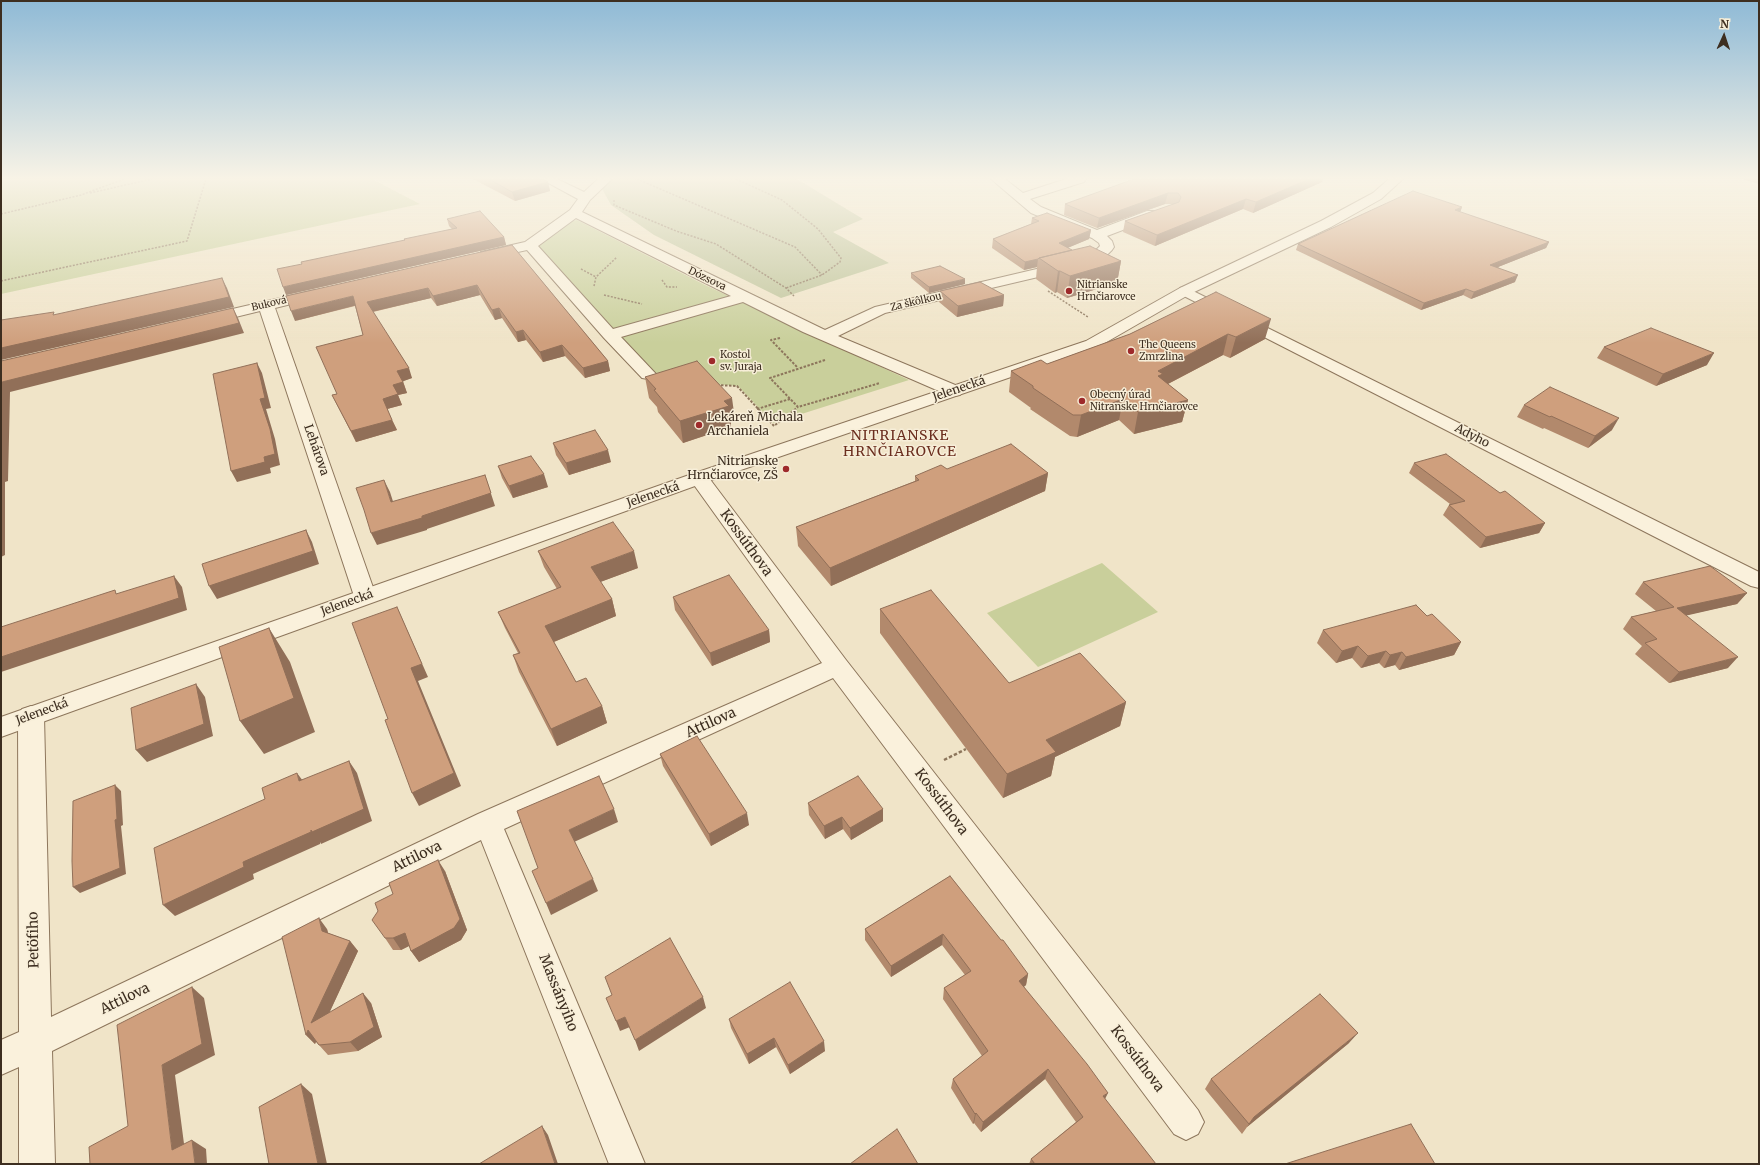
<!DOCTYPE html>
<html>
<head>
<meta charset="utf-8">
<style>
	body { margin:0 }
	#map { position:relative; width:1760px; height:1165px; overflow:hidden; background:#f0e4c8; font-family:Merriweather,serif }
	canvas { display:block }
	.frame { position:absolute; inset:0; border:2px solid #3d2e20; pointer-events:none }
	.north { position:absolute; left:1704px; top:16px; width:40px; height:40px; -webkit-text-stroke:3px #f7eed8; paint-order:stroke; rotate:3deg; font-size:11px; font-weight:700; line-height:16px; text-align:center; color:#3d2e20 }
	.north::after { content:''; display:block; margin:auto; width:14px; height:18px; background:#3d2e20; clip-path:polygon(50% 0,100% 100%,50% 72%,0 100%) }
</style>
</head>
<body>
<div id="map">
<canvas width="1760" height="1165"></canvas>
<div class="frame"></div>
<div class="north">N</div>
</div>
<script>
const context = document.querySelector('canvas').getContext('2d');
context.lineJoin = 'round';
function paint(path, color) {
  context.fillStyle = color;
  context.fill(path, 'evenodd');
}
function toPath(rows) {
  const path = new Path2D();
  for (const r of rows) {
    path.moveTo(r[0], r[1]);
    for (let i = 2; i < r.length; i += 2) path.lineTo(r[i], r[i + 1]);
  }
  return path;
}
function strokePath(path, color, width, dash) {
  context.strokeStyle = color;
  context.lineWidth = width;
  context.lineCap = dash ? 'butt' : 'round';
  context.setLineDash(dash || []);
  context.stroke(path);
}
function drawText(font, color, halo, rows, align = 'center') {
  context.font = font + ' Merriweather,serif';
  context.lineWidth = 3;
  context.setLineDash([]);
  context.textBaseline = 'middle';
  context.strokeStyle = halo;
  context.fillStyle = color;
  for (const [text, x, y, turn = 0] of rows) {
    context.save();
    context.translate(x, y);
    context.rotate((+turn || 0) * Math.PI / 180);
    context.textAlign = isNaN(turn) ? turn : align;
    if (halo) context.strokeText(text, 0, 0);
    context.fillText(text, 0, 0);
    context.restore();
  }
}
const green = toPath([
	[1,179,372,179,420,204,1,294],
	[577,220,705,285,909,380,773,423,738,386,689,382,648,374,533,250,566,222],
	[1102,563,1158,612,1038,667,987,613]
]);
const cemetery = toPath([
	[608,179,797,179,863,219,833,232,889,263,781,298,654,235,611,205,601,187]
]);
const pathFar2 = toPath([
	[637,179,795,247,822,275],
	[736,179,782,200,818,229,841,258,840,262,822,275,786,288],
	[90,193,152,179],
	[614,200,614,205,676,231,716,244,786,288,794,296],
	[1,214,81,195,124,179],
	[581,269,596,277],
	[662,280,667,287,677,287],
	[1,281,187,241,206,179],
	[594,286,596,277,617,257],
	[1048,291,1088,317],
	[604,295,642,304]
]);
const pathFar1 = toPath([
	[780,338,771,340,798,368],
	[825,360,770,378,798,407,880,383],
	[717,385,737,386,774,426,798,407],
	[757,409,790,399]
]);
const path = toPath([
	[944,760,966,749]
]);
const minor = toPath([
	[541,179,557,179,584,192,598,179,612,179,590,200,582,212,825,330,875,307,1075,260,1094,252,1100,246,1099,243,1092,238,1031,213,991,179,1005,179,1023,193,1066,179,1086,179,1084,182,1030,199,1041,207,1097,230,1147,211,1157,211,1158,214,1157,217,1107,236,1112,241,1114,247,1112,250,1104,258,1085,266,885,313,838,336,960,387,963,391,960,395,954,396,948,395,803,332,743,302,621,337,656,374,654,378,648,379,642,378,604,338,527,250,486,259,481,258,479,255,481,252,525,242,570,210,578,199,541,179],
	[576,218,731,296,613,329,538,246,576,218],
	[1185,287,1759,572,1759,588,1751,586,1180,294,1178,291,1180,288,1185,287],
	[315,290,320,291,322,294,320,297,275,308,376,596,373,601,365,604,357,601,354,596,260,311,207,324,202,322,199,319,202,316,315,290],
	[699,472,706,474,846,660,1198,1110,1204,1122,1198,1134,1186,1140,1174,1134,833,678,504,829,645,1164,609,1164,481,840,52,1051,55,1164,19,1164,19,1067,1,1075,1,1040,19,1032,18,716,22,709,31,706,40,709,44,716,51,1017,478,814,822,663,689,478,692,474,699,472]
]);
const tertiary = toPath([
	[1389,179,1403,179,1381,199,1331,227,1190,294,1098,347,706,482,1,737,1,717,692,474,1086,341,1180,288,1321,221,1373,193,1389,179]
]);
const wall = toPath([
	[473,179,543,179,548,182,550,191,515,201],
	[1134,179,1323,179,1322,182,1253,213,1243,209,1155,246,1123,232,1125,221,1174,204,1165,204,1097,228,1064,215,1065,204],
	[1742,179,1759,179,1759,184],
	[1462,207,1460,212,1549,242,1546,248,1498,267,1515,282,1471,299,1463,295,1421,310,1296,250,1298,244],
	[1032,218,1091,230,1089,239,1067,248,1072,250,1121,261,1117,283,1067,298,1057,292,1055,293,1036,279,1037,267,1024,270,992,248,993,239,1031,224],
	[447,219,504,237,506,245,286,295,302,264,452,229,449,226],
	[512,245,608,361,610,371,585,378,565,356,543,362,526,340,518,342,502,318,495,320,480,295,437,306,431,298,373,312,412,378,403,381,407,393,398,395,402,405,387,409,397,430,356,442,337,405,332,395,337,394,363,335,355,306,295,321],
	[911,273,965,284,929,293,911,278],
	[940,291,1004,295,1003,306,957,317,939,302],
	[1216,292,1265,339,1230,358,1223,355,1168,384,1188,400,1182,422,1134,434,1119,420,1077,437,1070,436,1030,409,1031,408,1009,392,1011,371,1047,364,1130,334],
	[1604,347,1707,365,1656,386,1597,358],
	[645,377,735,420,731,421,731,427,683,443,658,412,657,407,649,398],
	[1524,405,1612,430,1588,448,1544,428,1543,429,1517,417],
	[553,443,611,462,569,475,556,455],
	[1414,463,1545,523,1539,533,1480,548,1443,515,1449,505,1450,504,1409,473],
	[498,466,548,487,513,498,502,478],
	[947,469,1048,473,1045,491,831,586,798,546,796,527,915,481,915,476],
	[538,551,638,568,600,582,612,599,616,616,554,642,576,682,602,706,607,723,557,746,519,672,513,655,518,653,505,628,498,612,557,589,544,567],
	[1643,582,1747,593,1737,604,1686,615,1728,668,1669,683,1635,654,1642,646,1623,629,1631,617,1656,611,1635,594],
	[673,597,769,630,770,642,712,666,675,610],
	[880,609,1009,683,1126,702,1120,726,1055,757,1051,776,1003,798,880,633],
	[1427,616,1461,642,1454,655,1399,670,1395,665,1384,668,1379,663,1361,668,1352,658,1336,663,1317,643,1323,630],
	[660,754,749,825,711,846,663,766],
	[808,803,883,809,883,821,851,840,843,829,825,839,809,815],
	[445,871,467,930,461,940,419,962,411,951,409,946,401,950,393,950,385,938],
	[950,876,1028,974,1026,985,1024,987,1105,1099,1156,1164,1029,1164,1031,1159,1076,1122,1045,1079,981,1132,974,1123,973,1124,951,1088,953,1079,982,1056,943,999,944,988,965,975,942,945,891,977,865,940,865,929],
	[327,929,328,933,350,941,358,951,329,1013,371,1003,382,1037,358,1051,328,1055,319,1045,316,1042,315,1044,306,1035],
	[729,1019,825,1051,790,1074,776,1047,749,1064,731,1028],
	[1349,1043,1247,1127,1242,1134,1205,1089,1211,1079]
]);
const shadedWall = toPath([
	[1309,179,1323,179,1322,182,1253,213,1256,202],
	[548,182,550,191,515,201,512,192],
	[1168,193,1165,204,1097,228,1099,218],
	[1246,199,1243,209,1155,246,1157,235],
	[1462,207,1460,213,1455,210],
	[1091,230,1089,239,1058,252,1059,243],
	[504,237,506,245,286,295,283,287],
	[1549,242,1546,248,1488,271,1490,265],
	[1038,259,1037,267,1024,270,1025,262],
	[1121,261,1117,283,1067,298,1070,276],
	[1058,271,1060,271,1057,292,1055,293],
	[1518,275,1515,282,1471,299,1474,292],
	[222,278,227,288,234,307,1,360,1,348],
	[965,279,965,284,929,293,929,287],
	[477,285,480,295,437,306,433,296],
	[428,288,431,298,371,312,367,302],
	[1466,289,1463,295,1421,310,1424,303],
	[1004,295,1003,306,957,317,958,306],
	[353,296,357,305,295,321,291,311],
	[233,308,238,318,244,333,10,392,8,481,5,482,5,555,1,557,1,423,2,382],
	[499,308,502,318,495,320,492,310],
	[1271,319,1265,339,1230,358,1236,337],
	[523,330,526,340,518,342,516,332],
	[1228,334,1223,355,1160,388,1158,371],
	[562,345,565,356,543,362,540,352],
	[1714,353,1707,365,1656,386,1663,374],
	[608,361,610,371,585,378,583,368],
	[257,363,262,373,271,408,266,409,275,439,280,465,270,468,271,473,237,482,231,471,264,457,260,399],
	[409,368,412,378,401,382,397,371],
	[403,382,407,393,398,395,402,405,387,409,383,399,393,385],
	[732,398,735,420,731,421,731,427,683,443,680,421,724,401],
	[1123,399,1119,420,1077,437,1081,415],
	[1188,400,1182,422,1134,434,1138,412],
	[1619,418,1612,430,1588,448,1595,436],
	[392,420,397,430,356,442,351,431],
	[608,450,611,462,569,475,566,463],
	[1048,473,1045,491,831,586,830,568],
	[544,474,548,487,513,498,509,486],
	[485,475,495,506,427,529,427,530,377,545,371,533,422,516],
	[384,480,390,492,397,514,391,502],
	[1545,523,1539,533,1480,548,1486,537],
	[306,530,312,542,319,564,217,599,209,586],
	[634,551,638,568,595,584,591,567],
	[174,576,182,587,187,610,1,672,1,657],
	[1747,593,1737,604,1667,620,1677,608],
	[612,599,616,616,551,643,545,626],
	[397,607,428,677,418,681,461,786,419,806,412,793,411,668],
	[269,628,290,662,315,732,264,754,240,721],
	[769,630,770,642,712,666,710,653],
	[1461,642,1454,655,1399,670,1406,657],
	[1358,646,1352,658,1336,663,1342,651],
	[1386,651,1379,663,1361,668,1368,656],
	[1402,652,1395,665,1384,668,1390,655],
	[1738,657,1728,668,1669,683,1679,672],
	[196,684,205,697,213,736,147,762,136,750],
	[1126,702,1120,726,1055,757,1051,776,1003,798,1007,774,1046,740],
	[602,706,607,723,557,746,551,729],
	[349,761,357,773,372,821,321,844,320,842,320,844,253,874,254,879,175,916,163,905,243,862],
	[297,773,306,785,299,781],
	[115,785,121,791,123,825,121,826,126,874,80,893,73,887,115,820],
	[614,809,618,822,574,842,569,830],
	[883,809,883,821,851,840,850,828],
	[747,813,749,825,711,846,709,834],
	[842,817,843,829,825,839,824,826],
	[438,860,445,871,467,930,461,940,419,962,411,951],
	[593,879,598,891,551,915,546,903],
	[319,918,327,929,330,941,322,931],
	[405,933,413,944,401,950,393,938],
	[943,934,942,945,891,977,891,966],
	[350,941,358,951,320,1033,311,1023],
	[1028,974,1026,985,1016,992,1019,981],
	[192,987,204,998,215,1055,175,1075,186,1159,172,1150,162,1065],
	[363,993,371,1003,382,1037,358,1051,350,1042],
	[703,997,706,1008,639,1051,635,1040],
	[625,1017,630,1027,620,1031,616,1021],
	[308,1030,317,1039,315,1044,306,1035],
	[1358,1033,1349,1043,1247,1127,1242,1134,1254,1117],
	[774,1038,776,1047,749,1064,747,1054],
	[824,1041,825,1051,790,1074,788,1065],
	[1048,1069,1045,1079,981,1132,983,1122],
	[301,1084,312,1094,327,1164,318,1164],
	[1108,1093,1103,1103,1103,1096],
	[976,1113,974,1123,973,1124,975,1114],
	[542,1126,548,1135,558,1164,555,1164],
	[192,1140,206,1149,207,1164,195,1164]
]);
const building = toPath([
	[489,179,543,179,548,182,512,192,489,179],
	[1134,179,1309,179,1256,202,1246,199,1157,235,1125,221,1179,202,1181,197,1178,193,1168,193,1099,218,1065,204,1134,179],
	[1413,191,1462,207,1455,210,1549,242,1490,265,1518,275,1474,292,1466,289,1424,303,1298,244,1413,191],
	[480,211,504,237,283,287,277,269,302,264,301,262,405,240,404,239,457,228,447,219,480,211],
	[1047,213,1091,230,1059,243,1072,250,1039,258,1038,259,1025,262,993,239,1039,221,1032,218,1047,213],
	[512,245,608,361,583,368,562,345,540,352,523,330,516,332,499,308,492,310,477,285,433,296,428,288,367,302,409,368,397,371,403,382,393,385,398,394,383,399,392,420,351,431,332,395,337,394,316,347,363,335,353,296,291,311,286,296,512,245],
	[1090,246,1121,261,1070,276,1060,271,1058,271,1039,258,1090,246],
	[940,266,965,279,929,287,911,273,940,266],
	[222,278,229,297,1,348,1,320,54,312,53,315,222,278],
	[980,282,1004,295,958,306,940,291,980,282],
	[1216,292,1271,319,1236,337,1228,334,1158,371,1163,374,1158,376,1188,400,1138,412,1123,399,1081,415,1073,415,1033,388,1033,386,1011,371,1041,360,1047,364,1130,334,1216,292],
	[233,308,239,323,2,382,1,423,1,361,233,308],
	[1651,328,1714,353,1663,374,1604,347,1651,328],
	[697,361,732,398,724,401,729,406,680,421,654,390,656,389,645,377,697,361],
	[257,363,265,398,260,399,270,429,275,454,264,457,265,462,231,471,213,374,257,363],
	[1550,387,1619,418,1595,436,1551,416,1550,417,1524,405,1550,387],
	[595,430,608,450,566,463,553,443,595,430],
	[1011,444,1048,473,830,568,796,527,919,480,915,476,941,465,947,469,1011,444],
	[1446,454,1500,493,1505,491,1545,523,1486,537,1449,505,1465,501,1414,463,1446,454],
	[531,456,544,474,509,486,498,466,531,456],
	[485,475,491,493,422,516,422,518,371,533,364,510,356,488,384,480,391,502,485,475],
	[613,522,634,551,591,567,612,599,545,626,576,682,586,678,602,706,551,729,513,655,520,653,498,612,561,587,538,551,613,522],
	[306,530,313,551,209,586,202,564,306,530],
	[1710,566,1747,593,1677,608,1738,657,1679,672,1645,643,1657,639,1631,617,1674,607,1643,582,1710,566],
	[729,575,769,630,710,653,673,597,729,575],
	[174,576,179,598,1,657,1,627,115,590,116,594,174,576],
	[931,590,1009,683,1080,653,1126,702,1046,740,1056,752,1007,774,880,609,931,590],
	[1416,605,1427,616,1432,614,1461,642,1406,657,1402,652,1390,655,1386,651,1368,656,1358,646,1342,651,1323,630,1416,605],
	[397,607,422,664,411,668,454,773,412,793,385,720,388,719,352,623,397,607],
	[269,628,294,698,240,721,219,647,269,628],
	[196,684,204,724,136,750,131,708,196,684],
	[697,736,747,813,709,834,660,754,697,736],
	[349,761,364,809,312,832,311,830,311,832,243,862,244,867,163,905,154,848,265,799,262,788,297,773,299,781,349,761],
	[599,776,614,809,569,830,593,879,546,903,532,871,538,868,517,811,599,776],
	[858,776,883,809,850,828,842,817,824,826,808,803,858,776],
	[115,785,117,819,115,820,120,868,73,887,72,861,73,801,115,785],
	[438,860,460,919,454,928,411,951,405,933,393,938,385,938,372,920,378,911,375,903,393,894,389,883,438,860],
	[950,876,1001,940,1003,940,1028,974,1019,981,1087,1064,1108,1093,1103,1096,1156,1164,1035,1164,1031,1159,1083,1117,1048,1069,983,1122,976,1113,975,1114,953,1079,988,1051,944,988,971,971,943,934,891,966,865,929,950,876],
	[319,918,322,931,350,941,311,1023,363,993,374,1027,350,1042,319,1045,308,1030,306,1035,282,937,319,918],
	[670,938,703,997,635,1040,625,1017,616,1021,606,998,612,995,605,977,670,938],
	[790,982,824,1041,788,1065,774,1038,747,1054,729,1019,790,982],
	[192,987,202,1044,162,1065,172,1150,192,1140,195,1164,90,1164,89,1147,128,1126,117,1025,192,987],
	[1320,994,1358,1033,1254,1117,1249,1124,1211,1079,1320,994],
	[301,1084,318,1164,269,1164,259,1107,301,1084],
	[1411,1124,1435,1164,1285,1164,1411,1124],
	[542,1126,555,1164,479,1164,542,1126],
	[897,1129,918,1164,850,1164,897,1129]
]);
const markers = [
	[1069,291,4,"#9e2a2b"],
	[1131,351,4,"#9e2a2b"],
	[712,361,4,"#9e2a2b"],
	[1082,401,4,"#9e2a2b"],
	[699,425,4,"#9e2a2b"],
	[786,469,4,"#9e2a2b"]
];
const farStreetnames = [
	["Dózsova",707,279,26],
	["Za škôlkou",916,302,-13],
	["Buková",269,304,-13]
];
const farPoinames = [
	["Nitrianske",1077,285],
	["Hrnčiarovce",1077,297],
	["The Queens",1139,345],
	["Zmrzlina",1139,357],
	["Kostol",720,355],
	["sv. Juraja",720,367],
	["Obecný úrad",1090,395],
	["Nitranske Hrnčiarovce",1090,407]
];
const streetNames = [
	["Jelenecká",959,389,-19],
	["Adyho",1472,436,27],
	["Lehárova",316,450,71],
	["Jelenecká",653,495,-19],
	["Jelenecká",347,603,-20],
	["Jelenecká",42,712,-20]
];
const poiNames = [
	["Lekáreň Michala",707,418],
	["Archaniela",707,432],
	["Nitrianske",778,462,"right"],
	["Hrnčiarovce, ZŠ",778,476,"right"]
];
const quarterNames = [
	["NITRIANSKE",900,436],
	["HRNČIAROVCE",900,452]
];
const nearStreetnames = [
	["Kossúthova",746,543,54],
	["Attilova",711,723,-24],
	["Kossúthova",941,802,53],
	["Attilova",417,857,-26],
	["Petöfiho",34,940,-91],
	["Massányiho",558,993,68],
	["Attilova",125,999,-26],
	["Kossúthova",1137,1059,53]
];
paint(green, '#c9cf9b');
paint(cemetery, '#bfc49a');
strokePath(minor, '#8d765c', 2);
strokePath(tertiary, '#8d765c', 2);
strokePath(pathFar2, '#8d765c', 1.5, [2, 1.5]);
strokePath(pathFar1, '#8d765c', 2, [2.5, 1.5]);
strokePath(path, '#8d765c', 2.5, [3.5, 2]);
paint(minor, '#faf1dc');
paint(tertiary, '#faf1dc');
paint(wall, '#b2896c');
paint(shadedWall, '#916f58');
paint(building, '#cf9f7d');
strokePath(building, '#916f58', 1);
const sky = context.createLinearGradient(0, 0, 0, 343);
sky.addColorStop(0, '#8fbad6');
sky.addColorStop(0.52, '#f8f3e6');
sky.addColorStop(1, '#f8f3e600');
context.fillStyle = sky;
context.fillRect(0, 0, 1760, 343);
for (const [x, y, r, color] of markers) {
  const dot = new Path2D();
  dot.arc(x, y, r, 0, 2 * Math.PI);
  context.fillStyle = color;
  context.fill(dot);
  strokePath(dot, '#f7eed8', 1.5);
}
drawText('10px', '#3d2e20', '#f7eed8', farStreetnames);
drawText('10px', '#3d2e20', '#f7eed8', farPoinames, 'left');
drawText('12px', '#3d2e20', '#f7eed8', streetNames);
drawText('12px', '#3d2e20', '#f7eed8', poiNames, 'left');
context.letterSpacing = '1px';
drawText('14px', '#6b2e1e', '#f7eed8', quarterNames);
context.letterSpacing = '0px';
drawText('14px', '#3d2e20', '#f7eed8', nearStreetnames);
</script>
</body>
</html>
